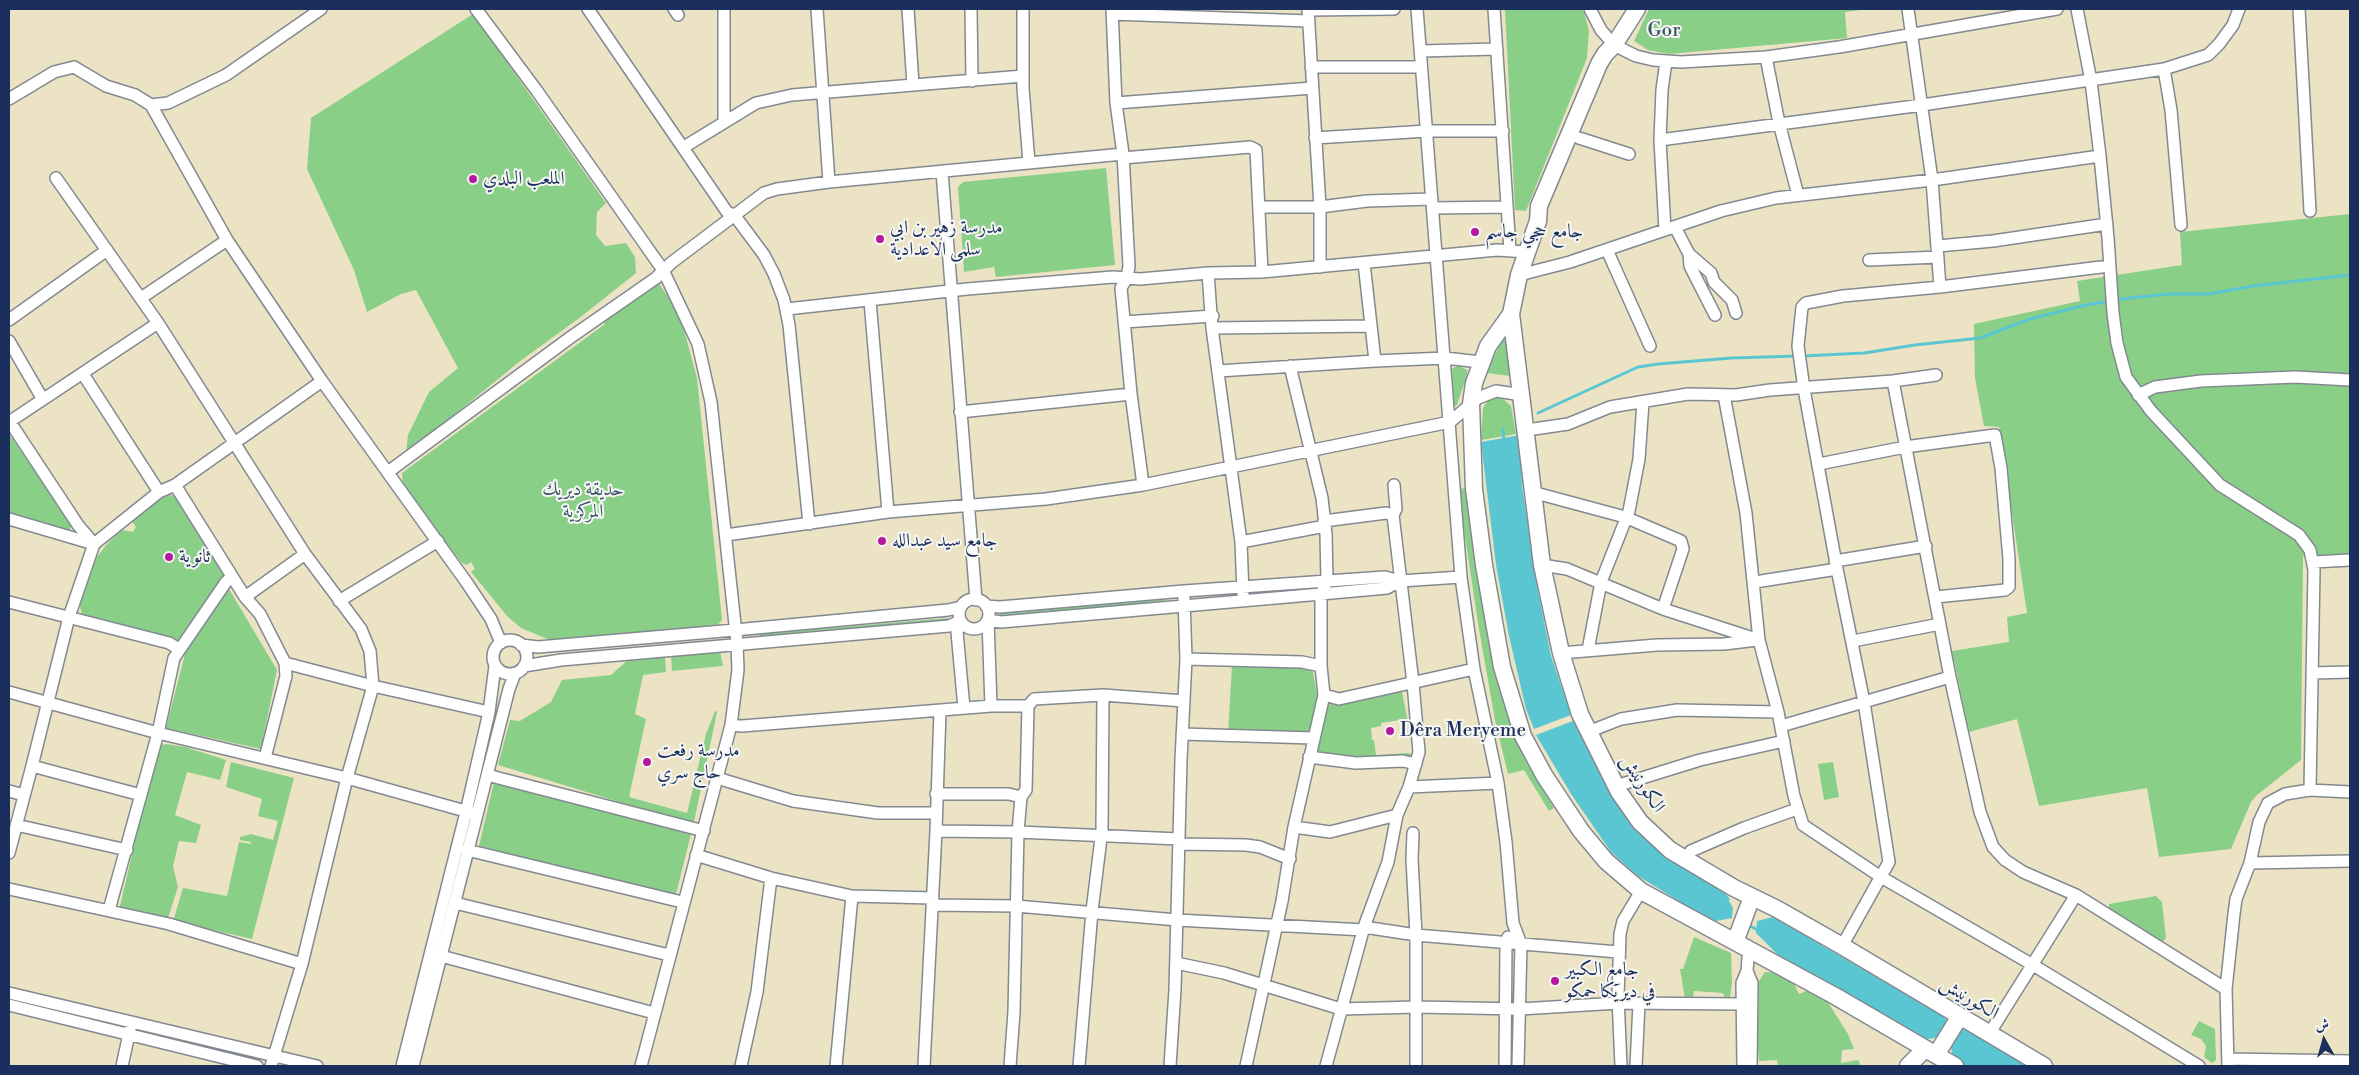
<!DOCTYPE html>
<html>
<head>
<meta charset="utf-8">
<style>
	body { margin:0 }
	#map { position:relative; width:2359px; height:1075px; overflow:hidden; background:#ebe3c4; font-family:"Libre Bodoni",Amiri,serif }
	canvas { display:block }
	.frame { position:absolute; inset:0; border:10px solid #1b2f5e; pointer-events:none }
	.north { position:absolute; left:2299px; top:1015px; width:50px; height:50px; -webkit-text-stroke:4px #f6f6f2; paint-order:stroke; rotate:353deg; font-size:14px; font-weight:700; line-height:20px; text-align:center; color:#1b2f5e }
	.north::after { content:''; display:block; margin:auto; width:18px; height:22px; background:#1b2f5e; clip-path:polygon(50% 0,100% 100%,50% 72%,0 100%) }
</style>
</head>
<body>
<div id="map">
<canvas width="2359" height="1075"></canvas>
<div class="frame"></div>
<div class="north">ش</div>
</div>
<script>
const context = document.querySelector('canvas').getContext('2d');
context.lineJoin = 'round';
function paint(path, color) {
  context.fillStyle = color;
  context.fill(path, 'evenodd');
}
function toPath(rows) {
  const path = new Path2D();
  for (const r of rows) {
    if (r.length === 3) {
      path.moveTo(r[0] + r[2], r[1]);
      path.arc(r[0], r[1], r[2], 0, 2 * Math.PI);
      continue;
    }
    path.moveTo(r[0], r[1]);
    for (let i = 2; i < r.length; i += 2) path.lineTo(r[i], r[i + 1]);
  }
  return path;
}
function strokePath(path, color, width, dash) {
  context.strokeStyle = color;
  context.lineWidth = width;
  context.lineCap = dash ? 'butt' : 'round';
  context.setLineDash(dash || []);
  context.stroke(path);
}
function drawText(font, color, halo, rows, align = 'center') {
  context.font = font + ' "Libre Bodoni",Amiri,serif';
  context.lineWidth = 4;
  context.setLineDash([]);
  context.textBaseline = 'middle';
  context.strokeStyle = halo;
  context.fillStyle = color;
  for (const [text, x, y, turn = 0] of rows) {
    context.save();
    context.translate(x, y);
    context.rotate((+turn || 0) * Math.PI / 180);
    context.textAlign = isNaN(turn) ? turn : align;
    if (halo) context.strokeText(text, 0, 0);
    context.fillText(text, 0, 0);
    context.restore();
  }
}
const green = toPath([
	[1505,9,1581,9,1584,12,1589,31,1587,58,1526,211,1515,210],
	[1649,9,1860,9,1861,10,1845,12,1847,38,1669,54,1648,50,1634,41],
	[473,14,606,203,597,212,596,235,605,246,626,243,635,257,636,273,582,316,519,362,406,454,408,435,429,392,458,368,416,290,401,294,367,312,354,270,307,169,311,118],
	[1106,168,1115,265,996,277,994,267,964,272,958,187,963,182],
	[2350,214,2350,556,2303,556,2301,760,2257,795,2251,802,2231,849,2159,857,2147,788,2039,806,2017,719,1969,732,1952,651,2009,642,2007,617,2027,613,1999,427,1984,426,1975,378,1974,324,2080,301,2077,281,2182,265,2180,232],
	[658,282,673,304,684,330,697,378,722,620,716,627,550,640,521,628,508,617,471,572,475,569,471,562,467,565,462,563,411,499,403,486,402,473,605,324,603,321],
	[1502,340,1506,340,1511,376,1486,373],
	[1458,365,1467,370,1467,375,1457,405,1454,406,1452,369],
	[1493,397,1502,398,1511,406,1516,434,1481,440,1483,408,1488,400],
	[9,434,69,520,72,525,70,530,9,512],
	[1462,488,1465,489,1467,497,1481,597,1495,672,1512,731,1526,762,1554,808,1549,811,1524,770,1508,774,1495,720,1479,629,1460,504,1460,491],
	[168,495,177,496,225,577,180,643,82,614,80,607,80,598,88,578,97,557,107,544,122,530,133,532,136,527,131,520,161,496],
	[229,589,277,670,261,749,166,728,185,654,201,627],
	[1164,598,1165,601,1000,616,1000,613],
	[948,618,948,620,760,637,760,634],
	[720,651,723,666,672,671,671,655],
	[665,654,666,672,643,675,635,714,646,719,629,797,687,813,706,734,715,711,717,712,694,822,626,804,498,765,510,720,520,721,551,702,562,680,611,675,629,659],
	[1232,665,1303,666,1313,672,1317,695,1311,730,1306,735,1228,735],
	[1402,692,1412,742,1407,719,1381,723,1381,726,1371,728,1372,740,1374,740,1376,755,1409,753,1413,757,1359,761,1317,756,1326,705],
	[166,744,185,747,226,760,220,780,187,772,175,815,201,825,196,843,179,841,173,866,178,887,168,918,174,918,183,888,227,896,239,842,251,844,251,842,240,840,240,837,251,834,273,840,278,821,258,816,262,799,226,787,231,762,294,778,252,939,121,909,120,906,151,772,158,749,161,745],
	[1833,762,1839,797,1824,800,1818,764],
	[494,782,666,823,691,834,675,898,479,846],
	[2156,896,2162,902,2166,938,2161,944,2109,911,2109,904],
	[1694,937,1731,953,1732,983,1730,997,1725,998,1723,993,1694,991,1693,997,1685,999,1680,969,1683,969],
	[1765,972,1783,973,1791,978,1799,994,1811,989,1824,996,1848,1034,1854,1049,1842,1050,1841,1063,1858,1060,1861,1066,1778,1066,1777,1060,1759,1061,1755,1014,1756,1006,1759,1004,1757,989,1755,987],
	[2199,1021,2215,1029,2216,1060,2212,1063,2204,1057,2206,1046,2201,1039,2191,1035]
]);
const water = toPath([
	[1520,435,1522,485,1535,576,1551,656,1571,715,1534,729,1526,709,1509,636,1496,565,1481,442],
	[1573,721,1625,812,1694,870,1722,890,1730,899,1729,901,1733,908,1732,918,1716,921,1700,914,1638,876,1611,852,1571,794,1536,735],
	[1773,917,1945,1017,1947,1022,1943,1037,1927,1039,1777,954,1756,933,1757,921],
	[1966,1029,2027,1066,1962,1065,1953,1058,1950,1042,1957,1031]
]);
const stream = toPath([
	[1803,356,1864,353,1915,345,1980,338,2030,319,2086,305,2130,298,2168,294,2209,294,2253,286,2350,275],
	[1538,413,1638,367,1658,364,1732,358,1797,356],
	[1503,429,1504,441],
	[1746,924,1758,930]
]);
const minor = toPath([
	[476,9,537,91,663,270,698,344,711,402,737,643,738,670,731,725,641,1066],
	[588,9,727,212,735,216,764,255,774,274,784,300,789,325,809,524],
	[674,9,678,15],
	[724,9,724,121],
	[817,9,829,182],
	[908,9,913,85],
	[971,9,972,81],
	[1023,9,1023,88,1029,163],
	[1112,9,1116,103,1123,154,1129,266,1127,278,1121,288,1131,394,1143,485],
	[1308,9,1320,207,1320,267],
	[1417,9,1461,577,1474,669,1498,783,1506,842,1513,923,1521,944,1518,1066],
	[1494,9,1510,250],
	[1590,9,1601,30,1614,45,1636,56,1653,60,1681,62,1766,57,1839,47,2057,9],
	[1908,9,1932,180,1940,287],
	[2077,9,2091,81,2100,156,2108,238,2113,313,2117,343,2126,377,2151,411,2220,485,2299,535,2310,550,2314,570,2310,790],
	[2299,9,2310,211],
	[1308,10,1394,9],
	[1112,14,1309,21],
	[1421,51,1497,49],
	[1766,57,1779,123,1798,195],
	[1311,67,1421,67],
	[2164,69,2171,110,2181,225],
	[9,99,54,72,74,67,106,86,135,95,151,105,227,240,322,381,467,583,491,619,501,643],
	[1116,103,1312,88],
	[151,105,168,103,226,75,321,9],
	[1315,138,1427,131,1503,131],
	[1579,138,1629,154],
	[1660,140,1922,105,2164,69,2208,55,2219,44,2233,25,2239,9],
	[684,147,756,103,792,95,1023,76],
	[1123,158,1250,147,1256,150,1262,272],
	[942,172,976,600],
	[56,178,158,323,305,554,361,629,370,651,373,686,347,778,302,964,271,1066],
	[1259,207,1320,207,1367,201,1432,199],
	[1433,208,1507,207],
	[1675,227,1689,254,1711,273,1714,282,1732,300,1736,313],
	[1665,230,1660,140,1662,90,1666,61],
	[1938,246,1993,241,2107,224],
	[1607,250,1650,346],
	[1689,254,1690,266,1715,315],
	[1869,260,1938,257],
	[1364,263,1375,361],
	[1208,273,1212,328,1241,542,1243,594],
	[1519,275,1570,262,1721,211,1776,198,1932,180,2100,156],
	[141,298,227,240],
	[870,301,888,512],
	[787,309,967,289,1113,277,1140,279,1208,273,1262,272,1497,250,1527,252],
	[9,320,107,250],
	[1124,322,1213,316],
	[1212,328,1371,326],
	[9,341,42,398],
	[1218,371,1375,361,1445,358,1480,362],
	[83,374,159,492],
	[1893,381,1950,677,1980,812,1993,847,2005,860,2023,872,2076,895,2226,989],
	[1724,395,1746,513,1759,640,1778,712,1794,796,1803,825,1881,877,2033,965,2199,1066],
	[2138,395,2155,387,2201,381,2295,377,2350,380],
	[960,412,1131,394],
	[9,422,158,323],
	[10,422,78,525,94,544],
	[1527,430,1568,424,1610,407,1688,394,1736,395,1770,390,1893,381,1936,375],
	[1819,464,1905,447,1995,435,2001,468,2009,559,2009,587,2005,590,1936,597],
	[388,472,571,337,656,278,671,263,764,193,777,189,829,182,1123,154],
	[175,485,245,597,260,614,285,663,286,676,265,758],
	[1532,492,1625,517,1681,541,1683,549,1663,609],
	[9,519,94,544],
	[1324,521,1386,513,1393,515],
	[726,535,888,512,1046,499,1143,485,1450,422,1478,398,1496,391,1516,394,1523,400],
	[1241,542,1325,526],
	[1835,561,1926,546],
	[2313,562,2350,560],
	[1542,565,1567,569,1663,609,1759,640],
	[1755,582,1837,569],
	[245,597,305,554],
	[974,614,15],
	[339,601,438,541],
	[9,602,169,643,179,649],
	[986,606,1000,607,1184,591,1385,577,1400,581,1461,577],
	[510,657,17],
	[1853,641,1940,624],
	[521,645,538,647,735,630,948,610,961,607],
	[1588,650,1601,582,1629,511,1639,459,1643,402],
	[1561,653,1657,645,1724,644,1757,640],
	[1186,659,1302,662,1321,666],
	[285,663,373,686,489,712],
	[524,666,561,660,949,626,960,621,957,632,964,708],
	[2312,673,2350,672],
	[9,692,158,733,347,778,476,814],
	[1324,695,1339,699,1474,669],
	[991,706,988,620,1001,622,1321,594,1387,588,1400,581],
	[731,725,742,726,991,706,1028,706,1034,699,1103,695,1184,701],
	[1781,726,1950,677],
	[1588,732,1621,719,1677,710,1778,712],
	[1182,734,1313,738],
	[1309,757,1356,763,1403,761,1416,764],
	[32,766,141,795],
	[487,775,704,831],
	[717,778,793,801,878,813,936,813],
	[1616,786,1700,760,1784,741],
	[1409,787,1498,783],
	[9,791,24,795],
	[936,794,1009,794,1021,797],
	[16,825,127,850],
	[1294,827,1330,832,1397,815],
	[936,831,1018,832,1179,839],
	[1413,833,1412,859,1416,935,1416,1066],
	[1179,844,1246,845,1260,847,1290,859],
	[467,850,682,902],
	[9,853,32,766,69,617,94,544,159,492,175,485,322,381],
	[696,855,771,878,852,896,933,898],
	[1685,859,1691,851,1744,828,1797,809],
	[2250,863,2350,861],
	[9,889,169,924,302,964],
	[455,903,669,955],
	[932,905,1016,906,1177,920,1364,930],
	[109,910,158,733,174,658,226,582,232,577],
	[1364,927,1416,935,1618,952],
	[1842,946,1889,862,1864,702,1837,569,1804,389,1798,346,1802,307,1806,303,1843,296,1940,287,2109,266],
	[441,956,654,1013],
	[1176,963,1224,973,1341,1009,1417,1007,1520,1009,1619,1003,1743,1004],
	[1747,971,1752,983,1751,1066],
	[9,993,317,1066],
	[9,1005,257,1066],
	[1989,1034,2076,895],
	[2228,1059,2350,1061],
	[122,1066,130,1029],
	[402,1066,466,812,489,712,495,666],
	[413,1066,509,689,515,673],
	[741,1066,757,992,771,878],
	[836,1066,852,896],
	[924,1066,936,831,940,711],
	[1010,1066,1014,1012,1018,832,1021,797,1026,790,1028,706],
	[1079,1066,1092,911,1102,830,1103,695],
	[1170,1066,1175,990,1181,760,1186,659,1184,598],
	[1246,1066,1282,901,1294,827,1324,695,1321,666,1321,594,1327,581,1326,534,1322,498,1290,366],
	[1326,1066,1364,927,1388,862,1397,815,1409,787,1419,752,1413,683,1393,515,1396,509,1394,485],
	[1505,1066,1506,943,1508,937],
	[1621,1066,1618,997,1620,934,1623,921,1641,891],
	[1636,1066,1639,1004],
	[1743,1066,1742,983,1747,971,1748,958,1751,950],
	[2228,1066,2226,989,2234,914,2236,899,2250,863,2259,822,2268,803,2285,794,2310,790,2350,792]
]);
const secondary = toPath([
	[1637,9,1614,45,1605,54,1599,64,1539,206,1538,221,1519,275,1511,314,1542,565,1561,653,1580,714,1619,792,1640,822,1670,850,1734,888,1777,909,1842,946,2044,1066],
	[1511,314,1488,346,1474,383,1471,404,1474,489,1484,565,1502,667,1523,736,1544,775,1581,831,1606,861,1641,891,1835,996,1955,1066],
	[1735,942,1752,897],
	[1936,1055,1960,1016],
	[1908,1066,1925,1049]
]);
const markers = [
	[473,179,5,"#b5179e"],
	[1475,232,5,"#b5179e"],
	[880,239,5,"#b5179e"],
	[882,541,5,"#b5179e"],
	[169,557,5,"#b5179e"],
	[1390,731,5,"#b5179e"],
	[647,762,5,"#b5179e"],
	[1555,981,5,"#b5179e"]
];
const parkNames = [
	["Gor",1664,31],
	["حديقة ديريك",583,490],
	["المركزية",583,512]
];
const poiNames = [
	["الملعب البلدي",483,179],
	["مدرسة زهير بن ابي",890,228],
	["سلمى الاعدادية",890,250],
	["جامع حجي جاسم",1485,232],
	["جامع سيد عبدالله",892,541],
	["ثانوية",179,557],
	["Dêra Meryeme",1400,731],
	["مدرسة رفعت",657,751],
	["حاج سري",657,773],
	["جامع الكبير",1565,970],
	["في ديريكا حمكو",1565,992]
];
const streetNames = [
	["الكورنيش",1642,784,57],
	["الكورنيش",1969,999,31]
];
paint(green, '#8acf88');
paint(water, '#5ac6d1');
strokePath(stream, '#5ac6d1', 3);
strokePath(minor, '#838991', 14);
strokePath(secondary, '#838991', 19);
strokePath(minor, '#fff', 11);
strokePath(secondary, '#fff', 16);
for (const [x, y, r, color] of markers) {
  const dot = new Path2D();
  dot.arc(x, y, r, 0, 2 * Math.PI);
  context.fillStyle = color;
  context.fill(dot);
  strokePath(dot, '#f6f6f2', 2);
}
drawText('19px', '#375768', '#f6f6f2', parkNames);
drawText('19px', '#1b2f5e', '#f6f6f2', poiNames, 'left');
drawText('19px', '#1b2f5e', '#f6f6f2', streetNames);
</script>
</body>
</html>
